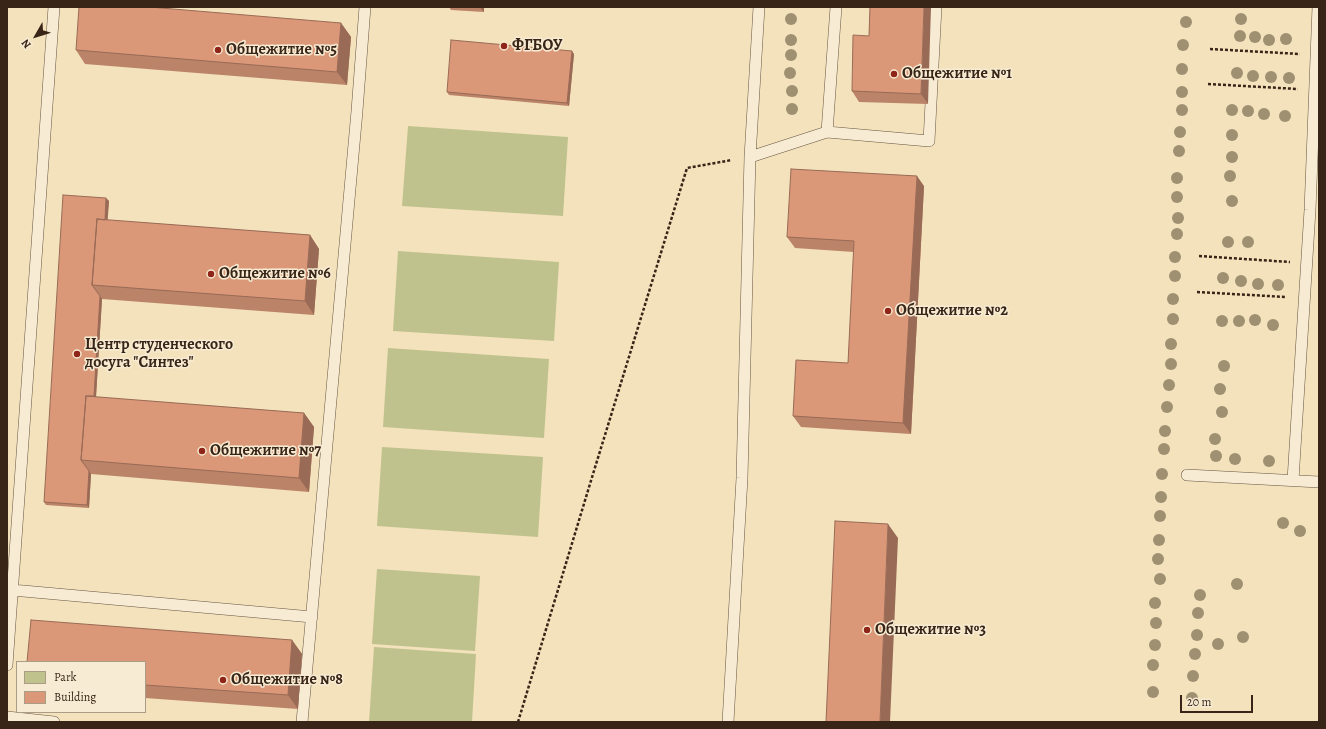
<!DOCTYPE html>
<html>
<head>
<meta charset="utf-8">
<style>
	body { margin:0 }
	#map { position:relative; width:1326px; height:729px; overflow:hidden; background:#f3e2bc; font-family:Alegreya,serif }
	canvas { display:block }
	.frame { position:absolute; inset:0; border:8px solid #382518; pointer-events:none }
	.legend { position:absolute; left:16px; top:661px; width:130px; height:52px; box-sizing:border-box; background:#f7ecd3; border:1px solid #ab9c88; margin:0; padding:5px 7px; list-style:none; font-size:12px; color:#382518 }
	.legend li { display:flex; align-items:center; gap:8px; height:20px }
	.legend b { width:20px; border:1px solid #ab9c88 }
	.north { position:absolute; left:16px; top:16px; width:40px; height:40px; -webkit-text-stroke:3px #f7ecd3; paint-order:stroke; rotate:231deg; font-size:11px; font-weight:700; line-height:16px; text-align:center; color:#382518 }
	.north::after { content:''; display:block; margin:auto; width:14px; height:18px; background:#382518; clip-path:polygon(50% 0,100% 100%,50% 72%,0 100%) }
	.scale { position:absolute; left:1180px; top:695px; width:73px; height:18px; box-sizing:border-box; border:2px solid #382518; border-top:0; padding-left:5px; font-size:12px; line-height:14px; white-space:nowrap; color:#382518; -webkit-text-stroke:3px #f7ecd3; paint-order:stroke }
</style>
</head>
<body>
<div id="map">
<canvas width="1326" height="729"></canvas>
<div class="frame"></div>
<ul class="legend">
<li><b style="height:11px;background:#c0c28d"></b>Park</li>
<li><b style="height:11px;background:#da9879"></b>Building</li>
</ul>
<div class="north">N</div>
<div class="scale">20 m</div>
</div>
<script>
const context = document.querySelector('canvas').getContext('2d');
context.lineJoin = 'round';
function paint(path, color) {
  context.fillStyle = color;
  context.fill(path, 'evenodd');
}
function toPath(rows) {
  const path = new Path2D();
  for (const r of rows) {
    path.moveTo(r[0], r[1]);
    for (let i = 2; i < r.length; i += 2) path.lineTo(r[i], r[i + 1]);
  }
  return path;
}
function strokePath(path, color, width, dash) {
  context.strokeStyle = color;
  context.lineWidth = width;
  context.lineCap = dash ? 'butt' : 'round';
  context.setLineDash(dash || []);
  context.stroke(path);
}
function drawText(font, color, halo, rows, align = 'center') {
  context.font = font + ' Alegreya,serif';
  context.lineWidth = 3;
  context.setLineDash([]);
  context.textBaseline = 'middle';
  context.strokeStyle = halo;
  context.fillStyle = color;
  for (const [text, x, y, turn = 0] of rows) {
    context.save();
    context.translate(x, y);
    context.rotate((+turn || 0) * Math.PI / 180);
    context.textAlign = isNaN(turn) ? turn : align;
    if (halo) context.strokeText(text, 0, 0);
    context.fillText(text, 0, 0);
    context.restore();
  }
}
const green = toPath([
	[408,126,568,137,563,216,402,206],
	[398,251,559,262,554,341,393,331],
	[388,348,549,359,544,438,383,427],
	[382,447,543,457,538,537,377,526],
	[377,569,480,576,475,651,372,644],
	[374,647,476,654,472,722,369,722]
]);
const path = toPath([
	[1210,49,1300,54],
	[1208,84,1298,89],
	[1199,256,1290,262],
	[1197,292,1286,297],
	[518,722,593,474,687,168,732,160]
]);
const service = toPath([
	[827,132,836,7],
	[750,157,827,132,929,141,936,7],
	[1187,475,1319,482],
	[1293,480,1310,210,1318,7],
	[12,590,312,617],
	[7,665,54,7],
	[7,717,54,722],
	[302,722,357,111,365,7],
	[728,722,742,478,750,157,759,7]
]);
const trees = [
	[791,19],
	[1241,19],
	[1186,22],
	[1240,36],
	[1255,37],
	[1286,39],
	[791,40],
	[1269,40],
	[1183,45],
	[791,55],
	[1182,69],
	[790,73],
	[1237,73],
	[1253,76],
	[1271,77],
	[1289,78],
	[792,91],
	[1182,92],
	[792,109],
	[1182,110],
	[1232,110],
	[1248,111],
	[1264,114],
	[1285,116],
	[1180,132],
	[1232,135],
	[1179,151],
	[1232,157],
	[1230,176],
	[1177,178],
	[1177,197],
	[1232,201],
	[1178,218],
	[1177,234],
	[1228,242],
	[1248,242],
	[1175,257],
	[1175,276],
	[1223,278],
	[1241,281],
	[1258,284],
	[1278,285],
	[1173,299],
	[1173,319],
	[1255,320],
	[1222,321],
	[1239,321],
	[1273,325],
	[1171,344],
	[1171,364],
	[1224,366],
	[1169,385],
	[1220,389],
	[1167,407],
	[1222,412],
	[1165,431],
	[1215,439],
	[1164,449],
	[1216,456],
	[1235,459],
	[1269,461],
	[1162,474],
	[1161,497],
	[1160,516],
	[1283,523],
	[1300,531],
	[1159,540],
	[1158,559],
	[1160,579],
	[1237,584],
	[1200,595],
	[1155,603],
	[1198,613],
	[1156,623],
	[1197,635],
	[1243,637],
	[1218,644],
	[1155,645],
	[1195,654],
	[1153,665],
	[1193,676],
	[1153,692],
	[1192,698]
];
const wall = toPath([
	[449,7,484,7,484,12,451,10],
	[870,7,928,104,859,102,852,91,869,36],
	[341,23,351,37,347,85,85,64,76,50],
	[574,54,569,106,449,95,447,92],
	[924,186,911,434,801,427,793,416,848,363,854,252,795,248,787,237],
	[106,198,109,201,107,220,310,235,319,249,314,315,102,299,96,397,304,413,314,427,309,492,91,474,89,508,46,505,44,502],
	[292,640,302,654,298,709,145,698,145,662]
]);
const shadedWall = toPath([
	[480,7,484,7,484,12],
	[924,7,931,7,928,104,921,94],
	[341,23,351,37,347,85,337,72],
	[572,51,574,54,569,106,567,103],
	[917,176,924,186,911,434,903,423],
	[106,198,109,201,103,286,101,286],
	[310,235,319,249,314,315,305,301],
	[100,296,102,299,92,461,90,461],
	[304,413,314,427,309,492,299,478],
	[89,471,91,474,89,508,87,505],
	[888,524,898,538,890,722,880,722],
	[292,640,302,654,298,709,288,695]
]);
const building = toPath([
	[79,7,149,7,341,23,337,72,76,50,79,7],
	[870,7,924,7,921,94,852,91,853,35,869,36,870,7],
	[451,40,572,51,567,103,447,92,451,40],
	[791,169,917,176,903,423,793,416,796,360,848,363,854,241,787,237,791,169],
	[63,195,106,198,105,220,97,219,92,285,100,296,94,396,86,396,81,460,89,471,87,505,44,502,63,195],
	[97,219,310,235,305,301,92,285,97,219],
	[86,396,304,413,299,478,81,460,86,396],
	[835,521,888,524,880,722,826,722,835,521],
	[31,620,292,640,288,695,145,685,145,662,27,662,31,620]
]);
const markers = [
	[504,46,4,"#8f2418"],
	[218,50,4,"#8f2418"],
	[894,74,4,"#8f2418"],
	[211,274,4,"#8f2418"],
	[888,311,4,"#8f2418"],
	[77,354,4,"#8f2418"],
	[202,451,4,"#8f2418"],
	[867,630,4,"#8f2418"],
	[223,680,4,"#8f2418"]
];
const poiNames = [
	["ФГБОУ",512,46],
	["Общежитие №5",226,50],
	["Общежитие №1",902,74],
	["Общежитие №6",219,274],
	["Общежитие №2",896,311],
	["Центр студенческого",85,345],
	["досуга \"Синтез\"",85,363],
	["Общежитие №7",210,451],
	["Общежитие №3",875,630],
	["Общежитие №8",231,680]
];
paint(green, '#c0c28d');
strokePath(service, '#675441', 12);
strokePath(path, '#382518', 2.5, [3, 2]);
strokePath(service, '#f7ecd3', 11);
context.fillStyle = '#9f9072';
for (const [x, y] of trees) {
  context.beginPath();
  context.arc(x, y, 6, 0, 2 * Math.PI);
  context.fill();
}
paint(wall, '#bb8368');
paint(shadedWall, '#996a55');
paint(building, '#da9879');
strokePath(building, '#996a55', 1);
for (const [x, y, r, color] of markers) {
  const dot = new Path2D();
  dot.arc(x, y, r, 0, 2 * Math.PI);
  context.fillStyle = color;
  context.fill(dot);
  strokePath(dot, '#f7ecd3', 1.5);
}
drawText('bold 16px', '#382518', '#f7ecd3', poiNames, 'left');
</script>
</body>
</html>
